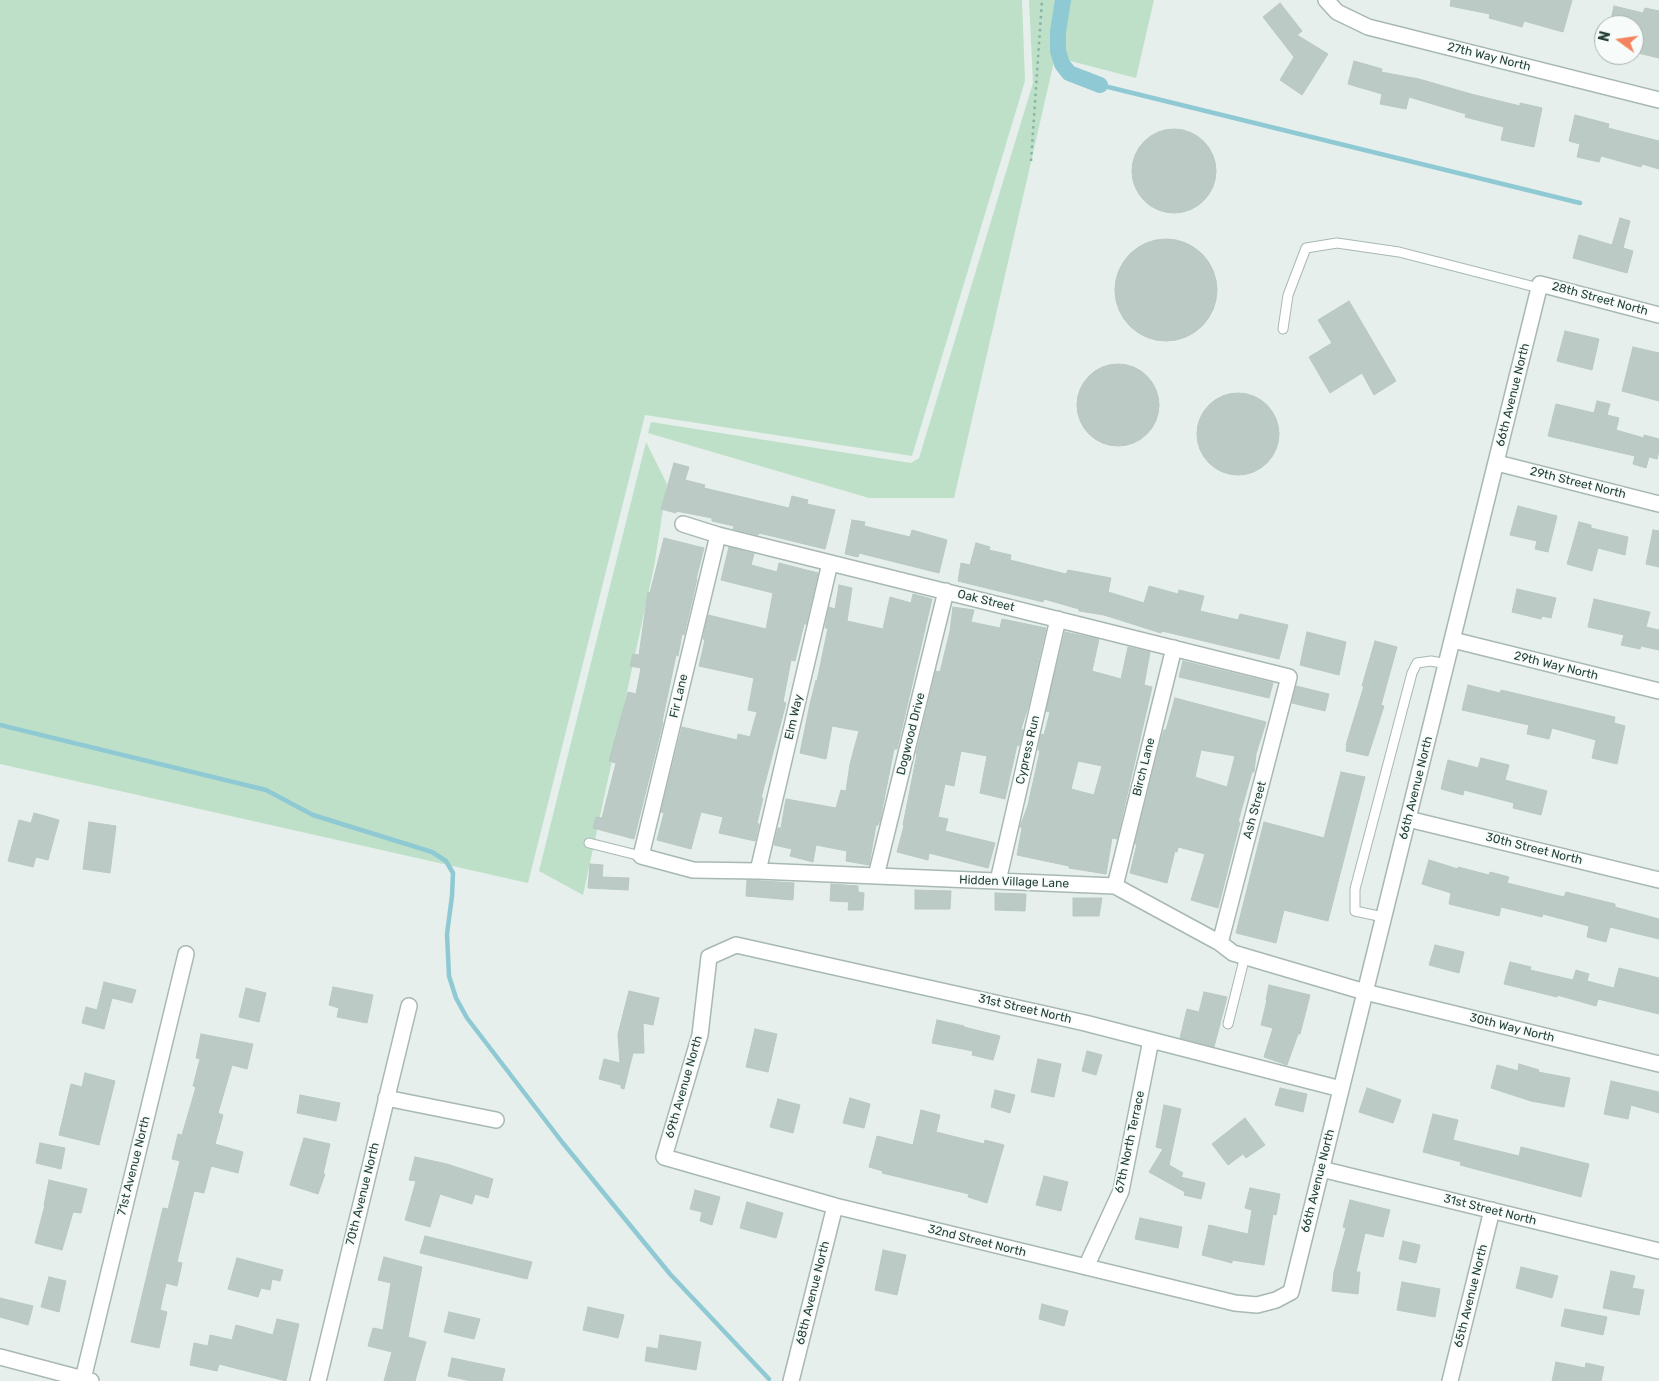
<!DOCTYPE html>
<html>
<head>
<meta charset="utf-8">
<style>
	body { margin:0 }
	#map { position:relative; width:1659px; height:1381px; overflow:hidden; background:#e6efeb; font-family:Rubik,sans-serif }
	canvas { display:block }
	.north { position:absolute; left:1594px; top:15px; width:50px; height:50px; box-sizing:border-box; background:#f7fbf9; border:1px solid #a3b1ad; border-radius:50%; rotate:284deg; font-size:14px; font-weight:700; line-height:20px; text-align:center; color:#24423a }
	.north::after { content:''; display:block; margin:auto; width:18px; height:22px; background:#f4845f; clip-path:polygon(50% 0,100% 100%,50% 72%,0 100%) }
</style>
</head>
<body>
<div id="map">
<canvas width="1659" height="1381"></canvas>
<div class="north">N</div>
</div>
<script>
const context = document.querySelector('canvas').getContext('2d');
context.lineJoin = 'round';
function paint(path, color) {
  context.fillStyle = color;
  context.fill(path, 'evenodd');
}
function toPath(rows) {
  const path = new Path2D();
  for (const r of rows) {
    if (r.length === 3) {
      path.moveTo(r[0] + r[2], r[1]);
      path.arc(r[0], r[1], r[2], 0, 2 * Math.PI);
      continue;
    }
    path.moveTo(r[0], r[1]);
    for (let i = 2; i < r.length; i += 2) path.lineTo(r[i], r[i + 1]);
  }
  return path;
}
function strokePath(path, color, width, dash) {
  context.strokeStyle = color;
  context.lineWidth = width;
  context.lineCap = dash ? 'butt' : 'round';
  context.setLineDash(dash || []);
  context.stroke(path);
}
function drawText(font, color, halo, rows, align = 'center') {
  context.font = font + ' Rubik,sans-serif';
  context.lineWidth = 4;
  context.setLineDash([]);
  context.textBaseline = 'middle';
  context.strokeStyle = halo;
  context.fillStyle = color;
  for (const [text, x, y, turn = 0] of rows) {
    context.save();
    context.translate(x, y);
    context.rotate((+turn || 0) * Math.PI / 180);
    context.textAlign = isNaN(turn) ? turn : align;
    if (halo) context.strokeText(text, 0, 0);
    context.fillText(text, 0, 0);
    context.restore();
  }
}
const green = toPath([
	[0,0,1022,0,1025,81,912,456,645,415,528,883,0,764],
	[1029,0,1154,0,1136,78,1055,57,954,498,869,498,648,433,651,422,911,463,919,458,1033,83],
	[646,442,667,484,654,567,583,895,539,871]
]);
const stream = toPath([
	[1100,85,1580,203],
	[0,725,266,790,313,815,432,852,446,861,453,873,452,896,447,934,449,976,456,998,467,1018,562,1142,670,1274,769,1379]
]);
const canal = toPath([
	[1063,0,1058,32,1058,51,1062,64,1069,73,1100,85]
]);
const building = toPath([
	[1451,0,1572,0,1563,32,1524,21,1522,27,1489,18,1490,14,1450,6,1451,0],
	[1280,3,1302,31,1297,35,1328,54,1302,95,1280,80,1294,57,1263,17,1280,3],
	[1614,6,1643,13,1645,8,1659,11,1659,58,1634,52,1640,25,1610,25,1614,6],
	[1354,61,1382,69,1381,72,1419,79,1471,94,1520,106,1520,103,1542,108,1534,147,1501,140,1504,127,1465,117,1466,114,1409,97,1406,109,1380,104,1382,94,1348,84,1354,61],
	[1575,115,1609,124,1608,128,1659,141,1659,169,1642,164,1641,167,1601,156,1599,162,1577,157,1580,144,1569,141,1575,115],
	[1174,171,42],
	[1620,218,1630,221,1623,248,1633,251,1627,273,1573,258,1579,235,1612,245,1620,218],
	[1166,290,51],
	[1349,301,1396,381,1374,395,1362,373,1330,393,1309,357,1332,343,1318,320,1349,301],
	[1565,331,1599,339,1592,370,1557,361,1565,331],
	[1633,347,1659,353,1659,401,1622,391,1633,347],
	[1118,405,41],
	[1238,434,41],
	[1597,401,1610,404,1607,415,1619,418,1616,430,1644,438,1644,435,1659,439,1659,451,1657,459,1649,457,1646,468,1633,464,1635,456,1548,436,1556,404,1594,413,1597,401],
	[674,463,689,467,685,480,705,485,704,488,789,508,792,496,808,500,807,504,835,510,825,549,759,533,758,535,733,529,734,526,712,521,712,518,676,511,676,513,661,509,674,463],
	[1518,506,1557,516,1548,552,1535,549,1537,541,1510,535,1518,506],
	[852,520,865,522,864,526,910,537,912,530,947,540,939,573,859,553,858,557,845,554,852,520],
	[1579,522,1591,525,1591,528,1628,537,1625,555,1598,548,1592,571,1567,564,1579,522],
	[1653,530,1659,531,1659,567,1646,564,1653,530],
	[664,538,704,548,696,579,697,579,684,635,682,634,678,656,676,655,662,722,663,722,634,839,593,828,596,817,602,818,616,763,609,761,628,692,636,694,641,668,630,666,633,654,639,655,648,592,650,593,664,538],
	[976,543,990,547,989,550,1011,555,1010,560,1066,574,1068,570,1111,578,1108,592,1144,603,1149,586,1178,594,1179,590,1204,596,1200,611,1238,620,1240,614,1288,625,1279,659,1162,631,1161,633,1104,615,1079,611,1079,609,1044,599,1043,602,958,581,961,563,970,565,976,543],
	[729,547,754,554,751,565,777,572,779,563,818,573,806,624,804,624,795,661,791,660,783,702,786,703,761,798,763,798,757,823,759,824,755,841,719,833,723,817,701,812,691,849,657,840,664,813,661,812,682,727,737,740,738,734,750,737,757,712,748,710,754,678,699,666,705,640,703,639,708,615,766,629,773,593,721,580,729,547],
	[839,585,852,588,847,621,883,629,890,597,911,603,913,594,932,599,897,749,894,749,880,820,878,825,876,825,869,865,846,861,847,851,816,845,813,862,790,856,792,849,774,845,778,828,781,828,786,799,836,808,841,790,846,791,850,764,859,731,832,726,826,759,800,753,810,704,816,680,817,681,828,628,825,628,829,607,835,609,839,585],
	[1517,589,1556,598,1551,618,1542,616,1541,619,1512,612,1517,589],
	[1594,599,1650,612,1646,627,1659,630,1659,650,1641,646,1640,649,1621,645,1624,635,1588,627,1594,599],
	[953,607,974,610,971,622,1000,628,1002,619,1046,628,1028,707,1021,729,1023,730,1019,746,1017,745,1005,799,980,793,987,756,961,751,954,786,945,784,938,817,948,819,945,831,995,843,988,868,929,853,928,860,897,852,904,826,903,825,917,754,916,754,936,671,940,672,950,631,953,607],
	[1065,632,1099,639,1092,671,1121,679,1128,647,1150,652,1144,685,1152,687,1117,839,1112,838,1106,874,1069,868,1069,866,1017,855,1022,828,1020,827,1028,805,1040,751,1038,750,1041,734,1044,735,1050,712,1046,711,1065,632],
	[1078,761,1102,766,1094,795,1071,789,1078,761],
	[1307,632,1346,642,1339,675,1300,665,1307,632],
	[1375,641,1397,647,1381,705,1384,706,1368,756,1346,751,1347,745,1346,745,1364,686,1362,686,1375,641],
	[1183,661,1273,683,1269,698,1179,677,1183,661],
	[1468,685,1500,693,1501,690,1615,717,1614,723,1625,726,1617,764,1592,758,1596,740,1552,728,1549,739,1527,734,1529,725,1462,710,1468,685],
	[1296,686,1329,694,1325,711,1292,703,1296,686],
	[1175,698,1266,722,1256,754,1254,772,1252,772,1238,822,1240,822,1218,908,1191,900,1205,854,1178,847,1177,852,1175,851,1167,883,1130,873,1137,844,1135,844,1161,740,1164,730,1166,730,1175,698],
	[1201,750,1235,756,1227,787,1195,777,1201,750],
	[1481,758,1509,765,1505,780,1547,791,1541,815,1513,808,1514,803,1464,790,1463,795,1441,789,1448,760,1478,768,1481,758],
	[1341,772,1365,777,1328,921,1284,910,1276,943,1236,933,1264,822,1324,838,1341,772],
	[34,813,59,820,48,860,36,857,33,867,8,861,19,820,31,823,34,813],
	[89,822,116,826,110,873,83,869,89,822],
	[1429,860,1458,869,1458,867,1489,875,1490,872,1509,877,1507,883,1564,897,1566,892,1615,904,1615,907,1659,919,1659,939,1610,927,1606,942,1587,937,1589,926,1543,914,1542,917,1501,907,1499,916,1449,904,1451,893,1422,884,1429,860],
	[590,864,603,865,602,877,629,878,628,890,588,888,590,864],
	[747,880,794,883,793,900,746,896,747,880],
	[831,884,858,886,858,892,864,893,863,910,848,910,849,902,830,901,831,884],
	[915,890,951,891,950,909,915,909,915,890],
	[995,893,1026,894,1025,911,995,910,995,893],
	[1073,898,1102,898,1099,916,1073,916,1073,898],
	[1435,945,1464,952,1459,973,1429,965,1435,945],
	[1510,962,1531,967,1530,970,1573,980,1576,970,1589,974,1587,981,1614,988,1619,968,1659,978,1659,1014,1598,999,1596,1006,1557,995,1557,997,1504,984,1510,962],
	[104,982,136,990,132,1003,112,998,104,1029,82,1023,86,1007,97,1010,104,982],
	[1269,985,1310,995,1300,1034,1298,1034,1287,1065,1264,1057,1273,1028,1261,1025,1267,1000,1266,1000,1269,985],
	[333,987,373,995,367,1023,337,1017,339,1008,329,1005,333,987],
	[246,988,266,993,259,1022,239,1017,246,988],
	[629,991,659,998,653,1025,643,1023,644,1053,633,1053,624,1089,621,1088,621,1085,599,1079,604,1059,620,1063,618,1034,629,991],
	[1204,992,1227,997,1214,1047,1180,1038,1187,1009,1199,1012,1204,992],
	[937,1020,964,1026,964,1027,1000,1036,993,1060,972,1055,973,1051,932,1043,937,1020],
	[755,1029,777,1034,768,1072,746,1067,755,1029],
	[201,1034,253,1044,247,1069,232,1065,218,1113,223,1115,215,1144,243,1152,238,1173,211,1166,204,1193,194,1191,177,1262,182,1263,177,1286,166,1283,160,1310,167,1312,159,1348,131,1342,163,1208,168,1209,180,1161,172,1159,178,1134,182,1135,196,1087,193,1086,200,1059,196,1058,201,1034],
	[1087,1051,1102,1055,1096,1075,1082,1071,1087,1051],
	[1038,1059,1061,1064,1054,1097,1031,1092,1038,1059],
	[1519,1064,1539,1070,1538,1072,1570,1078,1564,1107,1531,1101,1491,1088,1497,1065,1518,1071,1519,1064],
	[85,1073,115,1081,99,1145,59,1135,71,1084,82,1087,85,1073],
	[1611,1081,1659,1092,1659,1113,1631,1105,1628,1119,1604,1114,1611,1081],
	[1280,1088,1307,1094,1303,1112,1275,1105,1280,1088],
	[1367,1088,1401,1100,1393,1123,1359,1112,1367,1088],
	[995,1090,1015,1095,1010,1113,991,1107,995,1090],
	[300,1095,340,1103,336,1121,297,1113,300,1095],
	[850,1098,870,1104,864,1128,843,1123,850,1098],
	[778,1099,800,1105,793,1133,770,1127,778,1099],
	[1164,1105,1181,1109,1169,1165,1183,1173,1181,1177,1205,1183,1201,1199,1184,1195,1185,1192,1149,1172,1163,1149,1156,1147,1164,1105],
	[921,1110,940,1115,936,1132,984,1144,985,1140,1004,1145,987,1203,968,1197,969,1194,882,1173,883,1171,869,1167,877,1136,913,1145,921,1110],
	[1433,1114,1458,1120,1453,1140,1519,1156,1521,1147,1589,1164,1581,1197,1460,1165,1461,1162,1423,1152,1433,1114],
	[1245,1118,1265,1145,1246,1158,1243,1154,1228,1165,1212,1144,1245,1118],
	[304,1138,330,1144,323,1174,325,1174,318,1194,290,1185,304,1138],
	[40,1143,65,1148,61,1169,36,1163,40,1143],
	[415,1157,447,1164,493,1179,488,1198,475,1194,472,1204,440,1194,430,1227,405,1220,416,1181,409,1180,415,1157],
	[1044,1176,1068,1182,1061,1211,1036,1205,1044,1176],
	[49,1180,87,1189,81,1213,73,1212,62,1250,35,1243,45,1205,44,1205,49,1180],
	[1250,1188,1280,1194,1276,1215,1273,1214,1264,1265,1232,1260,1232,1263,1202,1255,1209,1225,1248,1234,1252,1210,1245,1208,1250,1188],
	[695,1190,720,1197,712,1225,700,1221,702,1212,690,1209,695,1190],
	[1350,1200,1390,1210,1383,1237,1365,1233,1356,1272,1360,1272,1358,1294,1332,1291,1334,1272,1346,1228,1343,1227,1350,1200],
	[747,1202,783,1213,776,1238,740,1228,747,1202],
	[1140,1218,1182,1227,1178,1248,1135,1239,1140,1218],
	[425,1236,532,1262,527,1279,420,1253,425,1236],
	[1403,1241,1420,1245,1416,1263,1399,1259,1403,1241],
	[883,1250,906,1255,897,1295,875,1290,883,1250],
	[384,1257,422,1267,408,1337,426,1342,415,1381,384,1381,392,1352,368,1346,373,1328,383,1330,391,1283,378,1280,384,1257],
	[237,1258,283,1270,280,1281,272,1279,270,1290,261,1288,258,1297,228,1289,237,1258],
	[1521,1267,1558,1276,1552,1298,1516,1288,1521,1267],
	[1611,1271,1635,1276,1632,1288,1644,1290,1639,1315,1603,1308,1611,1271],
	[49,1277,66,1281,59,1312,41,1307,49,1277],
	[1402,1282,1440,1289,1435,1317,1397,1310,1402,1282],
	[0,1298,33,1306,28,1325,0,1317,0,1298],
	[1042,1304,1068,1311,1064,1326,1039,1319,1042,1304],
	[588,1307,624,1315,618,1338,583,1330,588,1307],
	[1565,1309,1607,1317,1603,1335,1561,1326,1565,1309],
	[449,1312,480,1319,474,1339,444,1332,449,1312],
	[277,1319,299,1324,286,1381,219,1364,217,1371,190,1365,194,1343,208,1346,210,1335,232,1340,236,1325,273,1335,277,1319],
	[660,1335,701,1342,696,1370,645,1361,647,1347,658,1349,660,1335],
	[452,1358,505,1369,502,1381,471,1381,448,1376,452,1358],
	[1556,1362,1585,1368,1586,1363,1604,1367,1601,1381,1552,1381,1556,1362]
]);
const path = toPath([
	[1031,161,1042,0]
]);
const service = toPath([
	[1283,329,1288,295,1306,248,1337,243,1399,252,1539,288],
	[589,843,641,856],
	[1383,917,1355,911,1355,889,1412,673,1417,663,1431,661,1447,664],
	[1228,1024,1245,956]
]);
const minor = toPath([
	[1326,0,1337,12,1368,27,1659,100],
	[1497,463,1659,504],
	[683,524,718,535,1289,677,1220,943],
	[718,535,641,856,693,870,758,871,1115,886,1220,943,1233,953,1365,992,1659,1064],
	[1453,640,1659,691],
	[1408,819,1659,880],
	[758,871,830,563],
	[876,876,946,591],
	[998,881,1058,619],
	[1115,886,1174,648],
	[1341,1089,1085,1023,736,945,709,957,700,1035,664,1157,835,1206,1235,1303,1257,1305,1276,1300,1291,1292,1540,284,1659,315],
	[386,1098,496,1120],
	[1321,1169,1659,1251],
	[1086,1267,1121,1191,1151,1040],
	[0,1357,91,1381],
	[83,1379,186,954],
	[318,1381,409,1006],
	[791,1381,835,1206],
	[1450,1381,1492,1210]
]);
const streetNames = [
	["27th Way North",1489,57,14],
	["28th Street North",1600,299,15],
	["66th Avenue North",1513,395,-76],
	["29th Street North",1578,483,14],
	["Oak Street",986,601,14],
	["29th Way North",1556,666,14],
	["Fir Lane",679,696,-77],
	["Elm Way",794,717,-77],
	["Dogwood Drive",911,734,-76],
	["Cypress Run",1028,750,-77],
	["Birch Lane",1144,767,-76],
	["66th Avenue North",1416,788,-76],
	["Ash Street",1255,810,-75],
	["30th Street North",1534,849,14],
	["Hidden Village Lane",1014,882,2],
	["31st Street North",1025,1009,13],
	["30th Way North",1512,1028,14],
	["69th Avenue North",684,1087,-74],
	["67th North Terrace",1130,1142,-78],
	["71st Avenue North",134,1166,-76],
	["66th Avenue North",1318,1181,-76],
	["70th Avenue North",363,1194,-76],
	["31st Street North",1490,1210,14],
	["32nd Street North",977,1241,14],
	["68th Avenue North",813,1293,-76],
	["65th Avenue North",1471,1296,-76]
];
paint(green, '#bfe0c8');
strokePath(stream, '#8ec9d4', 4.5);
strokePath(canal, '#8ec9d4', 16);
paint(building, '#bbcac4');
strokePath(building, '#b8c9c2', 1);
strokePath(service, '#a8b8b2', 11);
strokePath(minor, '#a8b8b2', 18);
strokePath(path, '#86b3a5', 2.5, [2.5, 4]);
strokePath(service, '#fff', 9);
strokePath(minor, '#fff', 15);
drawText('12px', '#24423a', '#f7fbf9', streetNames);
</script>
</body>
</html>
